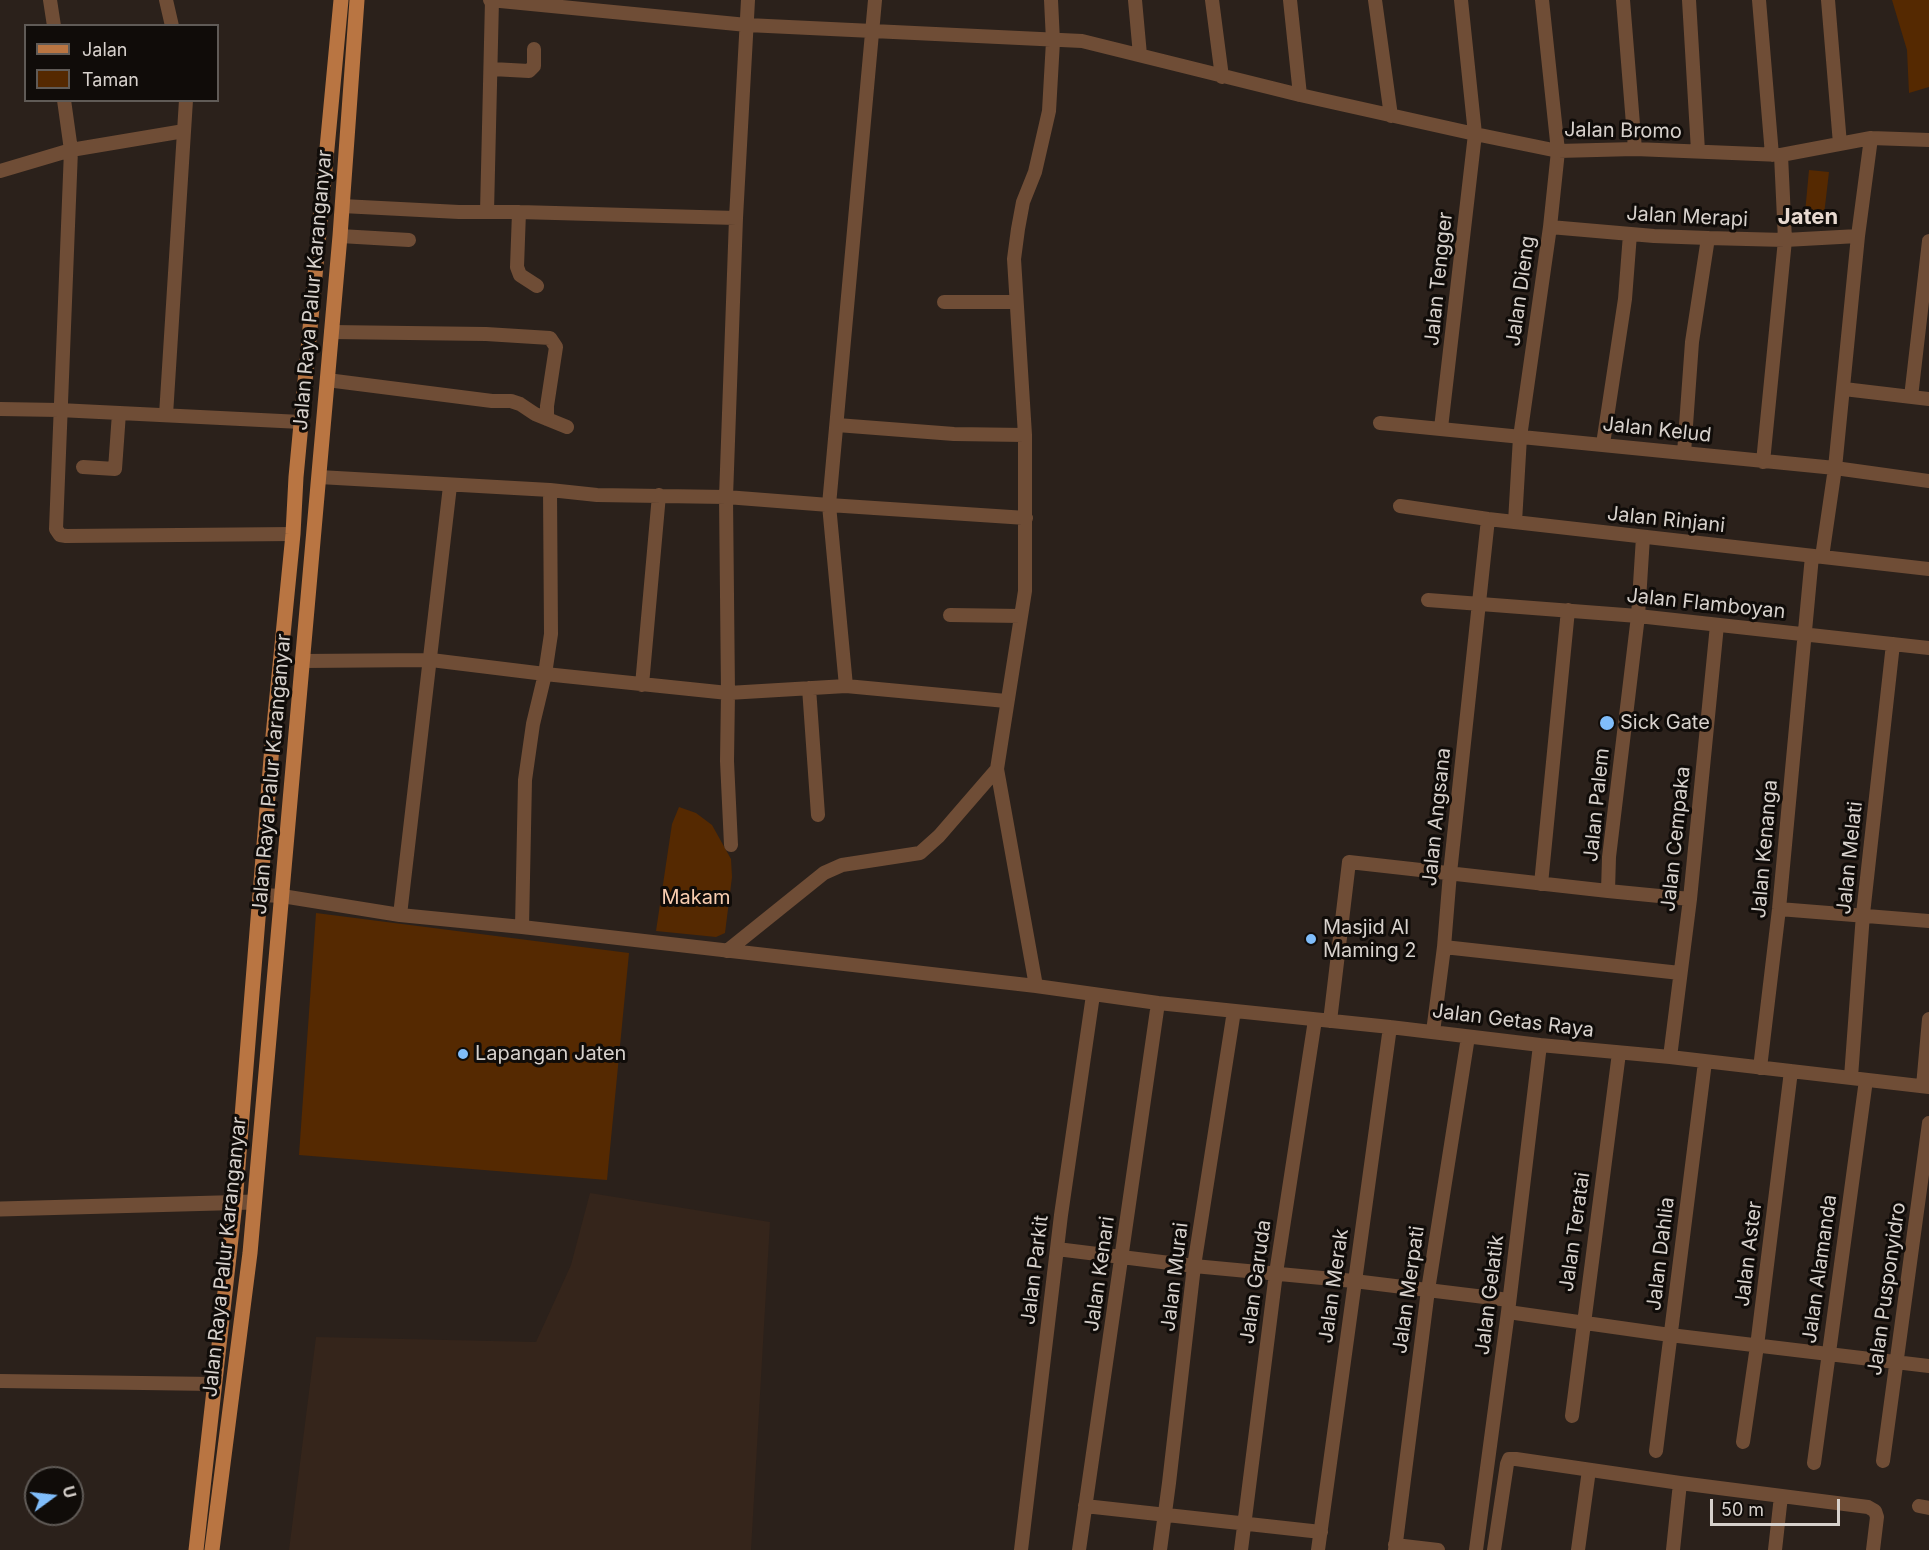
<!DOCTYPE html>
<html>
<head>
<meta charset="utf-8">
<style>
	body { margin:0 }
	#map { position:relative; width:1929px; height:1550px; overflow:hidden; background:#2b211b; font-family:Inter,sans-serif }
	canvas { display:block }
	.legend { position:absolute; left:24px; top:24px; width:195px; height:78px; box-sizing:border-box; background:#100c09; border:2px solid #605b57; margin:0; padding:8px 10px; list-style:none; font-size:18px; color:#d7d1cc }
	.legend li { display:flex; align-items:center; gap:12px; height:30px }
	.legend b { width:30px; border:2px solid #605b57 }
	.north { position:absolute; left:24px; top:1466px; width:60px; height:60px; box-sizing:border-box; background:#100c09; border:2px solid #605b57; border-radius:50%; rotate:75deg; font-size:16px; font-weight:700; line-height:24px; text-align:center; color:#d7d1cc }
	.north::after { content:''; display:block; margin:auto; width:21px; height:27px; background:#80bdfa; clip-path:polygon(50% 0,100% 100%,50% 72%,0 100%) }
	.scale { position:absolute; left:1710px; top:1499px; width:130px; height:27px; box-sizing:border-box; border:3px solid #d7d1cc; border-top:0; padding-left:8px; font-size:18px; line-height:21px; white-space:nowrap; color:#d7d1cc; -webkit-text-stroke:4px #100c09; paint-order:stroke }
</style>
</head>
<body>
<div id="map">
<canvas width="1929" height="1550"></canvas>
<ul class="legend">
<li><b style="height:8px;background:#b97542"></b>Jalan</li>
<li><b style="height:16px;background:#552901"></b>Taman</li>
</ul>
<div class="north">U</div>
<div class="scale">50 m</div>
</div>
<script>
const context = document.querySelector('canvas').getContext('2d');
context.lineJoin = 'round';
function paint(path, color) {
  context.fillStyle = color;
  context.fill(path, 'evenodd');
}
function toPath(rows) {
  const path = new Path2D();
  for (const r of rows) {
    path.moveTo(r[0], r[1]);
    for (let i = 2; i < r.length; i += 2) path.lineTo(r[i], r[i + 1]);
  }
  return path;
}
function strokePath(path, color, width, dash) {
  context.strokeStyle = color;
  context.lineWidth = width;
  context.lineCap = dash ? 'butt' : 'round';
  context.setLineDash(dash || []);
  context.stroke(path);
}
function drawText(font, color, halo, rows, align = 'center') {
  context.font = font + ' Inter,sans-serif';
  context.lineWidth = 6;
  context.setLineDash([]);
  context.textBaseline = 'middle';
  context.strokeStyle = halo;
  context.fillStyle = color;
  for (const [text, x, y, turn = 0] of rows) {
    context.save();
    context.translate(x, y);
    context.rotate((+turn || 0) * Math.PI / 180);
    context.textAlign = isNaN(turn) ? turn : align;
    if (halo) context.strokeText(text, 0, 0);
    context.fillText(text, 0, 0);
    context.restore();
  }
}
const built = toPath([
	[590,1193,770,1222,751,1550,289,1550,316,1337,536,1342,571,1265]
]);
const green = toPath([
	[1892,0,1929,0,1929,87,1909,93,1907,50],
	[1809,170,1829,172,1824,215,1805,213],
	[679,807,696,813,712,825,731,859,732,877,725,933,716,937,656,931,672,824],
	[316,913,629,953,607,1180,299,1155]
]);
const minor = toPath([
	[50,0,54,26],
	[166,0,172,26],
	[490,0,747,25,1082,41,1300,95,1475,134,1558,151,1635,149,1781,155,1871,138,1929,140],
	[875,0,829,505,846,686,1006,701],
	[1135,0,1140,55],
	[1212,0,1222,77],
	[1290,0,1300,95],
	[1375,0,1391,116],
	[1623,0,1635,149],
	[1689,0,1698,151],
	[1759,0,1772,155],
	[1828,0,1840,144],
	[492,69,529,71,534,66,534,49],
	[64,100,71,150,56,529,60,535,66,536,293,534],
	[0,171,71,150,184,131],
	[342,206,459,212,519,212,736,218],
	[487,212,492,0],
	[519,212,517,267,520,275,537,286],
	[1550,227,1654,236,1708,238,1785,240,1858,236],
	[340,236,409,240],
	[944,302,1016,302],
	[331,332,486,334,550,338,556,347,547,406,547,419],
	[327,380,492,401,511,401,520,404,535,414,567,427],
	[1844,389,1929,399],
	[1911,397,1929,241],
	[0,409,59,410,301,422],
	[166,415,186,100],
	[1380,423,1835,468,1929,481],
	[837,425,954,434,1025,435],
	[1441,428,1475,134,1461,0],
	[1603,444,1625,299,1630,234],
	[1684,453,1692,342,1708,238],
	[1763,462,1785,240,1781,155],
	[83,467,115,469,119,413],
	[319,477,550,490,597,495,726,497,829,505,1026,518],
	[1400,506,1488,519,1929,569],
	[1515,522,1520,437,1550,227,1558,151,1542,0],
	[1822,557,1835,468,1858,236,1871,138],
	[1428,600,1638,616,1929,648],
	[950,615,1021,616],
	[303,661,431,660,545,674,728,693,846,686],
	[642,685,659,495],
	[809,688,818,815],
	[731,845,727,761,728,693,726,497,736,218,748,0],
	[1541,884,1568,610],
	[1608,891,1609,857,1638,616,1643,537],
	[261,895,282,896,400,915,522,927,1036,986,1158,1003,1390,1027,1540,1045,1670,1057,1929,1087],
	[1779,909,1929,921],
	[400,915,450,486],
	[522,927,525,780,533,724,545,674,551,634,550,490],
	[1444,947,1680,973],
	[727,951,824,873,842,865,920,853,939,836,997,769],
	[1036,986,997,769,1025,591,1025,435,1014,259,1018,229,1023,202,1035,172,1049,111,1053,41,1051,0],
	[1330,1021,1349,862,1608,891,1690,899],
	[1433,1032,1444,947,1450,873,1488,519],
	[1670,1057,1690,899,1717,625],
	[1760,1068,1779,909,1812,556],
	[1851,1077,1863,914,1893,644],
	[1923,1086,1929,1019],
	[1057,1249,1194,1266,1354,1281,1509,1300],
	[1508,1312,1670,1335,1929,1366],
	[0,1381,214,1384],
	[1572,1416,1619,1053],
	[1743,1442,1757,1346,1791,1071],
	[1656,1451,1705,1062],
	[1883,1461,1929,1123],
	[1814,1463,1866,1080],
	[1085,1506,1321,1532],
	[1919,1506,1929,1508],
	[1395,1545,1438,1550],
	[1021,1550,1061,1215,1093,995],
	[1079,1550,1158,1003],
	[1160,1550,1169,1483,1194,1266,1234,1011],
	[1241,1550,1276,1273,1315,1020],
	[1318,1550,1390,1027],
	[1395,1550,1428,1290,1468,1037],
	[1476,1550,1508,1312,1540,1045],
	[1494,1550,1507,1464,1509,1459,1516,1459,1680,1483,1868,1507,1875,1511,1877,1517,1873,1550],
	[1578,1550,1589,1470],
	[1673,1550,1680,1483],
	[1775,1550,1781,1496]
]);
const tertiary = toPath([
	[0,1209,254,1202]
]);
const primary = toPath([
	[196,1550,235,1203,272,746,293,534,296,477,341,0],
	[212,1550,250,1253,340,236,357,0]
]);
const markers = [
	[1607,723,8,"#80bdfa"],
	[1311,939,6,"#80bdfa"],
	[463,1054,6,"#80bdfa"]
];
const streetNames = [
	["Jalan Bromo",1623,131,1],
	["Jalan Merapi",1687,217,3],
	["Jalan Tengger",1439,279,-84],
	["Jalan Raya Palur Karanganyar",313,290,-85],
	["Jalan Dieng",1521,291,-82],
	["Jalan Kelud",1657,430,6],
	["Jalan Rinjani",1666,520,6],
	["Jalan Flamboyan",1706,604,6],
	["Jalan Raya Palur Karanganyar",272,774,-85],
	["Jalan Palem",1597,805,-84],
	["Jalan Angsana",1437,817,-84],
	["Jalan Cempaka",1676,839,-84],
	["Jalan Kenanga",1765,849,-85],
	["Jalan Melati",1850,858,-84],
	["Jalan Getas Raya",1513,1021,7],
	["Jalan Teratai",1575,1232,-82],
	["Jalan Dahlia",1661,1254,-83],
	["Jalan Aster",1749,1254,-83],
	["Jalan Raya Palur Karanganyar",225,1257,-84],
	["Jalan Alamanda",1820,1269,-82],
	["Jalan Parkit",1035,1270,-83],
	["Jalan Kenari",1100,1274,-82],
	["Jalan Murai",1175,1277,-83],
	["Jalan Garuda",1256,1282,-82],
	["Jalan Merak",1334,1286,-82],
	["Jalan Pusponyidro",1887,1289,-82],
	["Jalan Merpati",1409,1290,-82],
	["Jalan Gelatik",1490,1295,-83]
];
const poiNames = [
	["Sick Gate",1620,723],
	["Masjid Al",1323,928],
	["Maming 2",1323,951],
	["Lapangan Jaten",475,1054]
];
const parkNames = [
	["Makam",696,898]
];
const quarterNames = [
	["Jaten",1808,217]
];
paint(built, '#35251b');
paint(green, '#552901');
strokePath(minor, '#6f4d36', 14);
strokePath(tertiary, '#6f4d36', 15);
strokePath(primary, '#b97542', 15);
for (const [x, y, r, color] of markers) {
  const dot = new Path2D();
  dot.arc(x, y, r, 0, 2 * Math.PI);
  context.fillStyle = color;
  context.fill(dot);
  strokePath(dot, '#100c09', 2);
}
drawText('20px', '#d7d1cc', '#100c09', streetNames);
drawText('20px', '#d7d1cc', '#100c09', poiNames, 'left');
drawText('20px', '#f9cdb0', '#100c09', parkNames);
drawText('bold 22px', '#e7d9d0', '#100c09', quarterNames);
</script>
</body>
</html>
